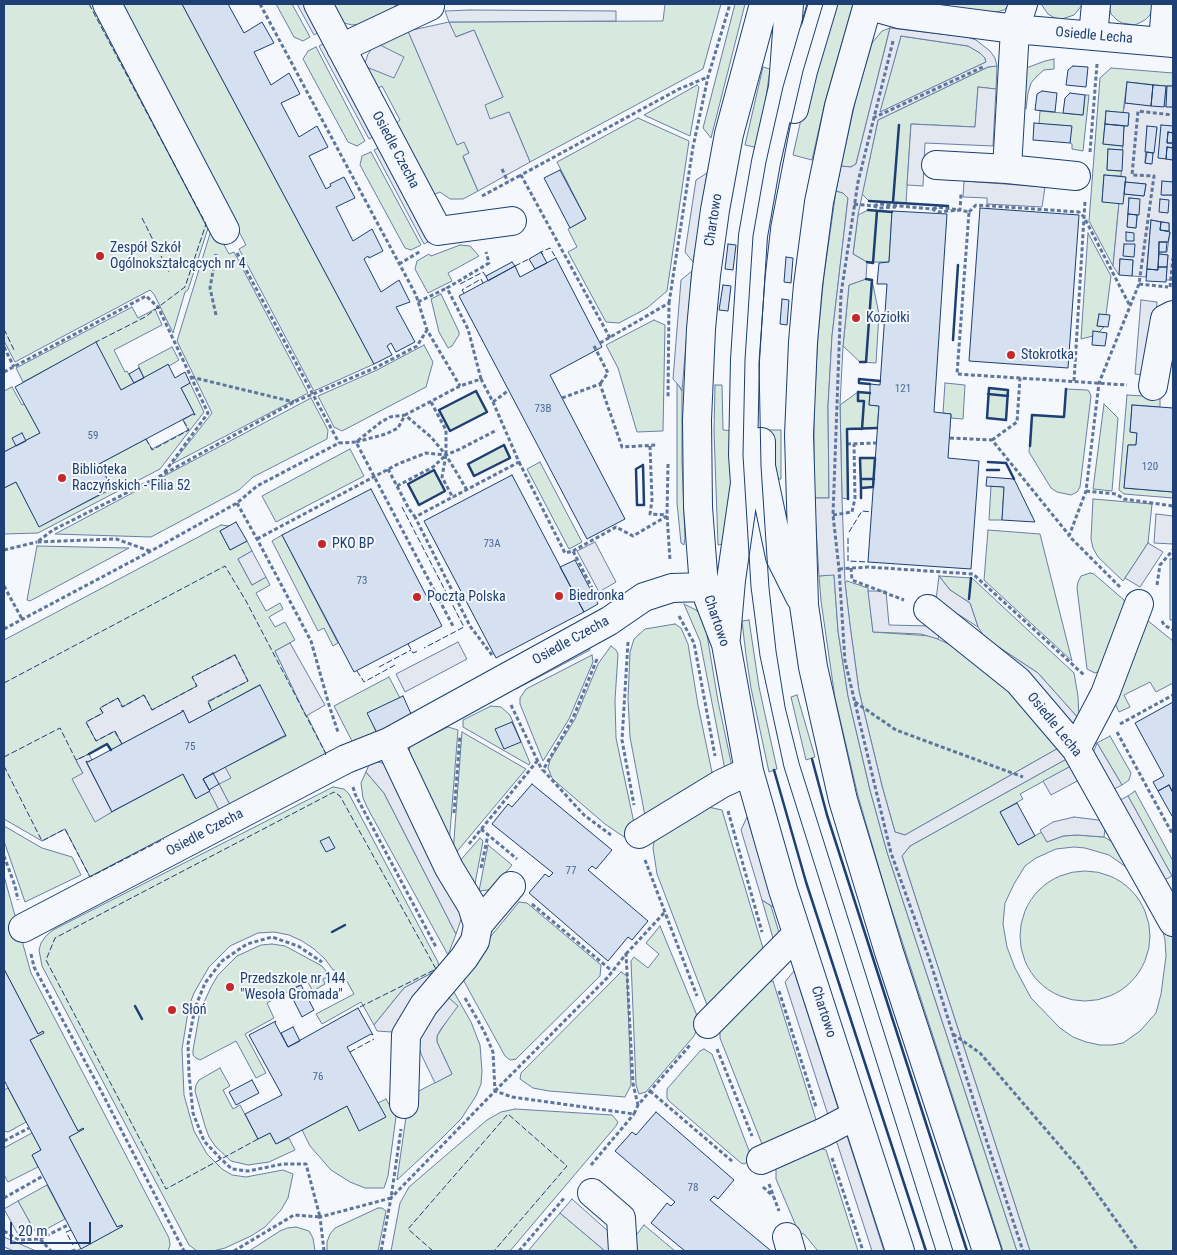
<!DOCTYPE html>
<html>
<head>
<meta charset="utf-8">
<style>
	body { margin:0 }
	#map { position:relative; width:1177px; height:1255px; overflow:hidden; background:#f4f7fb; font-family:"Roboto Condensed",sans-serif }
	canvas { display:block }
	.frame { position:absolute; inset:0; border:5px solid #1d3f73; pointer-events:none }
	.scale { position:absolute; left:10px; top:1222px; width:81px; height:22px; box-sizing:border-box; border:2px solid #1d3f73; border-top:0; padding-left:6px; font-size:15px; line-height:18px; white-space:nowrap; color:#1d3f73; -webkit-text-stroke:4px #f4f7fb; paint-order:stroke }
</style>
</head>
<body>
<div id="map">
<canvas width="1177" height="1255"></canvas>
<div class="frame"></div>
<div class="scale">20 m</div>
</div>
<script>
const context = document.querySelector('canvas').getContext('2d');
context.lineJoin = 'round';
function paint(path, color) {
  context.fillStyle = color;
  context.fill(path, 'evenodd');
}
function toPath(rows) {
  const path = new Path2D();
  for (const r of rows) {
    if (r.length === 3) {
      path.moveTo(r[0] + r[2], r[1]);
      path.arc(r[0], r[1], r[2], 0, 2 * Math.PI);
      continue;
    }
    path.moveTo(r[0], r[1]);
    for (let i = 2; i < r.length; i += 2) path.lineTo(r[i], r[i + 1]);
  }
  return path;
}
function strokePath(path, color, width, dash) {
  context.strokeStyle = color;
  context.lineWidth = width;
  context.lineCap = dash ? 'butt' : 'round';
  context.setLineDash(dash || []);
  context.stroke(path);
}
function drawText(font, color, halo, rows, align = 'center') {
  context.font = font + ' "Roboto Condensed",sans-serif';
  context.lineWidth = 4;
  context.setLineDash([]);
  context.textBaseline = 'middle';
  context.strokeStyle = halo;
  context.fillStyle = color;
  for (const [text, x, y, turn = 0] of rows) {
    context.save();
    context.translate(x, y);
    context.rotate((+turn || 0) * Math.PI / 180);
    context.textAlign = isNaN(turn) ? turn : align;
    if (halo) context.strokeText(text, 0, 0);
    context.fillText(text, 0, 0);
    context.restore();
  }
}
const green = toPath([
	[4,4,97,4,211,219,188,290,185,292,173,333,154,294,150,290,15,362,4,341,4,4],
	[118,4,182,4,374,364,314,391,239,249,246,245,118,4],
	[276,4,292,4,310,37,303,41,294,37,276,4],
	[330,4,397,4,388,13,361,24,352,25,344,23,336,15,330,4],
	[665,4,721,4,703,69,530,162,509,112,490,120,484,105,503,97,474,30,455,37,449,22,663,21,665,4],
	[735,4,745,4,711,138,703,128,735,4],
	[833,4,853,4,825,102,812,160,793,155,806,97,833,4],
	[933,4,1010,4,1004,10,992,13,933,4],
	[1041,4,1083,4,1074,15,1062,19,1055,18,1048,14,1041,4],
	[1109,4,1154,4,1150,15,1145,20,1135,25,1122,23,1117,20,1111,14,1109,4],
	[890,28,856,164,851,167,841,166,856,98,872,43,882,31,890,28],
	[408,31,457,144,464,141,469,153,463,157,478,191,463,199,450,199,440,192,433,195,395,124,400,120,382,86,377,89,364,66,376,43,408,31],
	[901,36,968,46,980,53,985,58,986,62,879,113,901,36],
	[316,47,365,141,357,146,348,142,303,59,308,51,316,47],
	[1054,59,1054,69,1044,70,1037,76,1031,83,1028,93,1026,109,1017,109,1021,70,1045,61,1054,59],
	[997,66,996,89,978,87,975,127,911,124,906,203,869,201,862,194,878,120,988,67,997,66],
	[763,67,770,69,759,148,745,145,763,67],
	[1111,68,1173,73,1173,86,1167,86,1166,107,1164,107,1166,86,1127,82,1123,113,1106,111,1103,144,1123,146,1123,150,1108,149,1107,170,1122,171,1121,176,1104,175,1102,201,1119,203,1113,266,1089,221,1100,78,1111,68],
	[697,85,699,87,690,136,644,115,697,85],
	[1085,95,1089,95,1083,151,1072,149,1072,144,1070,143,1071,126,1039,124,1040,111,1083,115,1085,95],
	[638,118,689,141,667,291,647,308,619,323,606,322,568,252,577,247,568,229,586,219,557,162,638,118],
	[371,152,421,245,411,250,405,248,360,165,362,156,371,152],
	[836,191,843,193,848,198,832,336,828,406,829,498,814,498,814,406,818,336,824,275,836,191],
	[868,210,892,212,889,262,867,262,853,254,858,215,868,210],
	[213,224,229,254,234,252,308,393,172,464,212,413,177,341,213,224],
	[1088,233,1111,276,1106,315,1099,315,1097,326,1104,327,1099,332,1093,336,1081,339,1088,233],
	[460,245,470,246,479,256,448,273,452,281,428,293,415,269,417,261,429,254,431,256,460,245],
	[866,279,872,280,879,314,876,363,860,362,843,346,849,285,866,279],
	[441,294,459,332,459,335,452,346,448,348,439,332,431,299,441,294],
	[132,307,138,318,155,309,162,325,114,350,125,372,127,371,134,383,121,390,96,343,23,382,16,368,132,307],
	[654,320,665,325,663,431,637,432,618,368,606,345,654,320],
	[424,345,433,362,426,387,342,431,334,427,318,396,377,370,424,345],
	[172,347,179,360,169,366,167,365,144,378,138,365,172,347],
	[190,383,204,412,160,469,38,533,4,534,4,488,16,482,39,526,112,489,99,464,146,439,152,449,188,430,183,420,193,414,195,415,181,388,190,383],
	[677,383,682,391,682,462,685,538,684,545,681,543,677,503,677,383],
	[945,383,965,385,963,419,951,418,951,414,943,413,945,383],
	[715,385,722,385,723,430,735,431,732,487,724,544,718,545,714,431,715,385],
	[12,387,22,405,33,400,30,414,40,433,4,452,4,391,12,387],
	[989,388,1008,390,1006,420,987,418,989,388],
	[1066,389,1087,390,1089,391,1091,396,1080,487,1077,492,1071,495,1057,492,1051,488,1029,452,1032,415,1064,417,1066,389],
	[476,391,487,412,450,431,439,410,476,391],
	[858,392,870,393,869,405,879,406,877,428,847,429,848,499,842,498,840,405,858,392],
	[1127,395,1160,397,1160,407,1132,405,1130,432,1137,433,1136,445,1128,445,1124,488,1173,492,1173,498,1124,494,1119,490,1127,395],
	[311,398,328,430,327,439,253,477,239,490,151,537,55,534,311,398],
	[1104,404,1118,418,1112,491,1093,489,1104,404],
	[768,430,781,430,781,479,776,479,771,463,768,430],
	[504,445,510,458,474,476,468,464,504,445],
	[350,449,364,476,276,522,262,496,350,449],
	[860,458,875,458,873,487,861,488,860,458],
	[540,462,582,542,569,549,527,469,540,462],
	[434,470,445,491,419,505,408,484,434,470],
	[991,486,1004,487,1002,520,989,520,991,486],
	[1093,499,1152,504,1148,543,1123,581,1098,557,1093,548,1091,539,1093,499],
	[221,525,229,526,220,531,230,550,247,541,252,551,238,559,252,585,266,577,270,585,256,593,266,611,280,603,283,609,269,617,275,627,285,622,295,640,275,651,326,754,230,805,219,784,225,767,286,736,259,685,212,711,208,702,234,655,193,677,197,686,152,710,144,695,122,707,118,698,100,708,122,744,111,750,107,744,76,761,83,773,95,821,183,774,195,798,210,791,219,810,90,877,65,829,42,841,4,819,4,640,221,525],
	[988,530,1040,534,1072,661,984,580,988,530],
	[282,535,338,643,333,646,324,628,318,631,272,541,282,535],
	[37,546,129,548,30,601,27,600,37,546],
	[1090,573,1094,574,1124,600,1127,612,1100,671,1095,673,1087,669,1077,588,1078,582,1081,576,1090,573],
	[834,574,838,631,848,696,870,790,887,852,1017,1251,1003,1251,886,892,858,796,835,698,821,601,819,576,834,574],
	[939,576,972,578,1074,673,1078,696,1079,719,1038,673,985,638,978,627,970,603,950,590,939,576],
	[847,581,868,588,873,632,931,636,951,645,1010,683,1062,746,905,835,895,832,882,786,859,691,850,626,845,583,847,581],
	[684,604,696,610,702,616,705,623,718,701,732,767,726,775,700,641,684,604],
	[749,620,759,687,777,769,769,772,751,688,746,655,742,621,749,620],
	[1147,620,1173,641,1173,683,1156,692,1150,682,1124,695,1130,707,1119,712,1113,699,1147,620],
	[675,624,681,628,688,644,698,705,714,782,645,816,630,737,628,699,630,652,634,639,645,629,675,624],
	[611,646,616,650,618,654,615,700,616,738,634,823,628,836,624,837,605,824,556,782,552,778,548,768,550,760,575,719,598,664,611,646],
	[592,655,593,662,569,719,543,761,520,704,520,698,526,689,592,655],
	[389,677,400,698,368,713,378,736,355,747,334,706,389,677],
	[797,695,815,757,806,760,791,697,797,695],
	[491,706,501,707,510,715,530,763,529,765,463,727,463,720,491,706],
	[448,727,458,730,449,845,409,753,410,746,448,727],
	[462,732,526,769,454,855,453,853,462,732],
	[1110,736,1131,773,1129,780,1122,785,1097,743,1110,736],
	[1070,757,1075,764,1020,794,1023,799,1000,812,1018,845,1042,832,1047,842,1063,836,1077,835,1104,837,1116,844,1126,867,1109,855,1085,848,1074,847,1056,849,1036,858,1025,866,1014,884,1005,903,1003,924,1007,947,1015,968,1031,998,1060,1028,1073,1037,1086,1042,1100,1045,1112,1045,1123,1043,1140,1031,1156,1013,1161,994,1166,956,1165,940,1160,919,1173,929,1173,1251,1030,1251,902,856,910,846,1070,757],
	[366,772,384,793,456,934,448,955,367,807,363,798,361,783,366,772],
	[333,787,344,789,349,794,438,962,439,969,404,988,374,1025,361,1002,322,1024,316,1014,354,994,344,976,339,978,335,970,333,970,325,959,314,949,302,941,289,935,274,932,258,933,230,946,209,967,194,993,189,1006,182,1049,184,1095,194,1131,207,1154,222,1169,232,1175,246,1177,283,1170,293,1174,288,1198,281,1210,265,1227,251,1236,225,1248,213,1251,197,1251,189,1245,42,966,39,950,41,943,46,936,53,930,333,787],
	[1135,791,1173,861,1173,878,1128,796,1135,791],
	[708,807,722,810,765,955,710,1009,707,1005,662,887,657,874,653,848,654,842,660,834,708,807],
	[4,826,42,848,72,857,81,875,25,902,4,841,4,826],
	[480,838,483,841,474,889,458,863,480,838],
	[488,845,512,865,492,888,488,890,479,891,488,845],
	[1085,936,65],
	[4,876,31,973,169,1238,170,1245,168,1251,69,1251,75,1249,76,1251,123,1226,122,1225,117,1227,69,1137,83,1129,78,1131,30,1040,44,1032,43,1031,38,1034,4,969,4,876],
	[762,900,771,906,780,936,775,945,762,900],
	[519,902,527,903,601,965,600,976,516,1059,510,1060,505,1056,460,974,519,902],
	[660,926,696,1013,698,1020,697,1029,694,1036,646,1092,639,1094,636,1085,631,961,634,957,648,968,659,954,646,943,660,926],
	[272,944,285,946,322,966,330,976,323,979,325,984,313,991,307,981,267,1003,274,1018,245,1034,266,1073,256,1078,236,1041,200,1060,196,1058,193,1055,193,1050,200,1011,211,987,218,975,237,956,261,945,272,944],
	[621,972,627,976,631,1085,625,1097,549,1091,533,1088,520,1079,521,1073,621,972],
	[773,981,818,1126,765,1148,762,1144,720,1038,720,1031,765,983,773,981],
	[450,985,471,1022,480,1045,482,1071,481,1084,476,1096,461,1119,439,1141,397,1180,409,1096,452,1074,437,1042,437,1036,448,1019,449,998,447,990,450,985],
	[704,1049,712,1054,751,1156,750,1160,744,1164,741,1163,669,1101,667,1098,667,1089,700,1051,704,1049],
	[220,1068,230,1086,223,1090,233,1109,240,1105,258,1139,270,1133,276,1144,289,1138,295,1150,269,1162,248,1165,231,1161,216,1147,209,1137,205,1126,195,1091,196,1085,199,1080,220,1068],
	[8,1088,26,1122,8,1132,4,1131,4,1090,8,1088],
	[386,1099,390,1106,398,1102,388,1176,384,1188,365,1188,350,1182,331,1170,310,1146,302,1130,347,1106,359,1129,378,1103,386,1099],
	[515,1109,612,1115,618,1122,616,1126,510,1251,391,1251,400,1203,409,1187,487,1120,501,1112,515,1109],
	[32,1133,41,1150,32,1155,38,1167,8,1182,4,1175,4,1148,32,1133],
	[816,1147,826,1150,858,1251,818,1251,804,1234,799,1233,776,1179,776,1167,816,1147],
	[47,1185,65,1219,41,1232,34,1230,18,1201,47,1185],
	[378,1208,382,1208,386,1211,378,1251,327,1251,327,1242,330,1234,335,1228,378,1208],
	[560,1213,605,1251,528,1251,560,1213],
	[644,1225,675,1251,633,1251,634,1238,644,1225],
	[296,1227,309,1231,313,1238,315,1251,249,1251,280,1231,287,1228,296,1227]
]);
const parking = toPath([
	[297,4,307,4,321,31,314,35,297,4],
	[470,10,616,11,616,21,449,22,456,37,474,30,503,97,485,105,490,119,509,112,530,162,478,191,463,156,469,153,464,142,457,145,408,31,449,22,445,11,470,10],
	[890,28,967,37,976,40,990,51,995,58,997,66,988,67,878,120,858,215,853,254,867,262,866,279,849,285,843,346,840,405,842,498,845,583,850,625,859,691,882,786,895,832,905,835,1062,746,1070,757,910,846,902,856,1030,1251,1017,1251,887,852,870,790,848,696,838,631,834,575,819,576,814,498,829,498,828,406,832,336,848,198,843,193,836,191,841,166,851,167,856,164,890,28],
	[901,36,968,46,980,53,985,58,986,62,880,112,901,36],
	[327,42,376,135,369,139,319,46,327,42],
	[376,43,404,57,394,78,364,66,368,54,376,43],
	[978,87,996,89,993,146,925,143,923,186,907,185,911,124,975,127,978,87],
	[1125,103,1173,107,1173,133,1168,132,1168,143,1173,143,1173,148,1167,147,1166,159,1173,160,1173,182,1162,182,1162,195,1173,195,1173,280,1166,280,1168,255,1159,254,1159,252,1167,252,1170,232,1169,231,1169,223,1151,220,1146,277,1132,276,1133,260,1120,259,1119,275,1113,266,1119,203,1124,194,1144,196,1146,184,1125,182,1125,177,1121,177,1124,126,1128,126,1129,114,1123,113,1125,103],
	[1147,127,1157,128,1151,164,1145,163,1147,127],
	[1129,198,1139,199,1136,228,1127,227,1129,198],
	[382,146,431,240,424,244,374,150,382,146],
	[707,173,701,214,693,262,685,252,696,180,707,173],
	[964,181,1045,187,1042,207,987,204,987,198,963,197,964,181],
	[692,271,682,391,680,387,673,379,681,280,692,271],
	[1141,300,1157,302,1151,376,1135,374,1141,300],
	[1156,514,1173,516,1173,544,1154,543,1156,514],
	[595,542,616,582,599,592,577,551,595,542],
	[1148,543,1163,552,1140,587,1125,578,1148,543],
	[252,551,266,577,252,585,238,559,252,551],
	[1170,559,1173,559,1173,620,1170,620,1170,559],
	[939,576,950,590,970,603,978,627,936,600,939,576],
	[868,591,886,591,889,625,931,626,941,629,938,639,921,634,873,632,868,591],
	[982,634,991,642,1038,673,1079,719,1072,723,1034,679,976,639,982,634],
	[458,642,467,659,405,692,396,674,458,642],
	[290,643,325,705,306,716,275,651,290,643],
	[587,643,590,650,516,689,512,682,587,643],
	[235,655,248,681,208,701,212,711,189,723,182,710,182,712,122,744,115,731,96,741,86,722,103,713,100,708,118,698,123,707,144,695,152,710,197,686,192,677,235,655],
	[1097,743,1122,785,1110,791,1091,758,1097,743],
	[89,754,92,760,86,762,112,812,95,822,72,779,83,773,76,760,89,754],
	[371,760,382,763,391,769,465,908,456,934,384,793,366,772,371,760],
	[1071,766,1079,780,1051,795,1043,781,1071,766],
	[225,767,231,778,219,784,230,805,219,810,203,779,225,767],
	[1128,796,1172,876,1159,883,1116,802,1128,796],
	[747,817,775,908,762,900,741,830,747,817],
	[1074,817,1106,821,1104,837,1077,835,1063,836,1047,842,1040,830,1053,822,1074,817],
	[439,969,439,976,392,1032,377,1031,374,1025,404,988,439,969],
	[794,971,884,1251,872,1251,785,982,794,971],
	[447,990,449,998,458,1006,441,1029,437,1036,437,1042,452,1074,435,1083,421,1054,418,1044,422,1023,447,990],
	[572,1199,618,1240,611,1251,605,1251,560,1213,572,1199],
	[18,1201,34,1230,20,1238,4,1209,18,1201],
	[4,1237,36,1251,14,1251,4,1247,4,1237]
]);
const building = toPath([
	[182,4,228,4,244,33,262,22,274,43,254,52,271,85,289,73,300,94,281,103,299,137,317,126,328,147,309,156,326,189,331,186,330,184,344,177,355,198,336,207,353,241,372,229,383,251,369,258,368,256,364,259,381,292,399,280,410,302,396,307,415,342,396,352,391,343,387,346,392,355,374,364,182,4],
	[1073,66,1088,67,1086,87,1066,85,1068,70,1073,66],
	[1127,82,1153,85,1151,106,1125,103,1127,82],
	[1153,85,1166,86,1164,107,1151,106,1153,85],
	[1167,86,1173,86,1173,107,1166,107,1167,86],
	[1042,91,1057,93,1055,112,1035,110,1037,94,1042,91],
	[1070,93,1085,95,1083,115,1063,113,1065,98,1070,93],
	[1106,111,1129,113,1128,126,1105,124,1106,111],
	[1034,123,1072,126,1070,143,1033,140,1034,123],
	[1105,124,1124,126,1123,146,1103,144,1105,124],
	[1161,125,1173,126,1173,133,1168,132,1167,143,1173,143,1173,148,1167,147,1166,159,1158,158,1161,125],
	[1147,126,1157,127,1154,153,1145,152,1147,126],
	[1168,132,1173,133,1173,143,1167,143,1168,132],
	[1167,147,1173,148,1173,160,1166,159,1167,147],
	[1108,149,1123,150,1122,171,1107,170,1108,149],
	[1147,152,1153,153,1152,164,1145,163,1147,152],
	[560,170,586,219,570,228,544,178,560,170],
	[1104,175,1126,177,1123,204,1102,202,1104,175],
	[1162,181,1173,182,1173,195,1161,195,1162,181],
	[1125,182,1146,184,1144,196,1124,194,1125,182],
	[1129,198,1140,199,1139,215,1128,214,1129,198],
	[1160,199,1169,200,1168,213,1159,212,1160,199],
	[980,208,1079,215,1068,368,969,361,980,208],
	[892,211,947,214,934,412,951,414,948,458,979,461,971,569,868,562,879,406,869,405,870,393,870,384,880,385,887,284,877,284,879,263,889,262,892,211],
	[1128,214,1137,215,1136,228,1127,227,1128,214],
	[1151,220,1161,222,1160,230,1170,232,1168,242,1159,242,1158,270,1147,269,1151,220],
	[1161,222,1169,223,1169,231,1160,230,1161,222],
	[1126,232,1134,233,1134,241,1126,241,1126,232],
	[1159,242,1167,242,1166,252,1159,252,1159,242],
	[728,244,736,245,733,270,725,269,728,244],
	[1124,244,1135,244,1134,257,1123,256,1124,244],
	[541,252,547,263,535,269,529,259,541,252],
	[1159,254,1168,255,1167,267,1158,267,1159,254],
	[786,257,793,258,791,283,784,282,786,257],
	[556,258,602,347,550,375,625,519,587,539,459,296,515,266,520,277,556,258],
	[1120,259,1133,260,1132,276,1119,275,1120,259],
	[512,262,515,266,488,281,486,276,512,262],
	[1158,267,1167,267,1166,282,1146,281,1147,269,1158,270,1158,267],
	[723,285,731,286,728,311,719,310,723,285],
	[782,299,789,300,787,325,780,324,782,299],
	[1099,314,1110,315,1108,327,1097,326,1099,314],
	[1093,331,1107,333,1105,346,1092,345,1093,331],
	[96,342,121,390,167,365,168,364,175,378,185,372,190,383,181,388,195,415,193,414,99,464,112,488,39,527,16,482,4,488,4,452,40,433,15,387,96,342],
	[139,368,144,378,134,383,129,374,139,368],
	[1132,405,1173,408,1173,492,1124,488,1128,445,1136,445,1137,433,1130,432,1132,405],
	[22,433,26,441,16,446,12,438,22,433],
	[512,475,584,612,496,658,424,521,512,475],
	[987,477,1014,479,1035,522,1002,520,1004,487,986,486,987,477],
	[371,489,442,626,354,672,282,535,371,489],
	[236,522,247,541,230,550,220,531,236,522],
	[575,560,598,604,584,612,560,567,575,560],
	[260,685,286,736,284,736,203,779,210,791,197,798,196,799,183,774,113,811,112,812,86,761,88,762,182,712,183,710,189,723,260,685],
	[403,696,412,716,377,733,367,713,403,696],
	[1173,702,1173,793,1169,785,1158,791,1153,782,1164,776,1135,723,1173,702],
	[512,722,521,742,504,749,495,729,512,722],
	[213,773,219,784,209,790,203,779,213,773],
	[532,784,612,850,596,869,592,866,588,870,648,921,632,940,628,937,608,961,529,893,545,874,549,877,553,873,492,824,508,804,512,807,532,784],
	[1169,785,1173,793,1173,815,1172,816,1158,791,1169,785],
	[1017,803,1035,836,1018,845,1000,812,1017,803],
	[329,837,335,848,326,852,320,841,329,837],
	[4,969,38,1034,43,1031,44,1033,30,1040,78,1131,83,1128,84,1129,69,1137,117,1227,122,1225,123,1226,81,1249,32,1155,41,1150,4,1080,4,969],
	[301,985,314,1010,302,1017,289,991,301,985],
	[358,1008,373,1035,371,1034,347,1047,386,1117,359,1131,347,1106,276,1144,270,1133,258,1139,245,1114,282,1095,249,1035,276,1021,275,1023,288,1047,358,1008],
	[293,1027,300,1041,288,1047,281,1033,293,1027],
	[252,1080,259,1093,236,1105,229,1092,252,1080],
	[656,1112,734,1180,718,1199,714,1196,710,1200,770,1250,769,1251,685,1251,651,1223,667,1203,671,1206,675,1202,615,1151,632,1132,636,1135,656,1112]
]);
const path = toPath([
	[260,4,416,295,427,330,460,386],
	[893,41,858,182,841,294,833,515,839,569,845,661,891,853,930,961,982,1127,1023,1251],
	[873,118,985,66],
	[1090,152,1097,64],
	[502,169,508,182],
	[482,196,521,175],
	[854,204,874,206,879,208,896,207],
	[874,206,879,204,932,209,938,212,960,210,969,212,957,374,1127,385],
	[933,209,938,207,960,210,961,194],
	[969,212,976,205,1079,212,1084,217,1130,306],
	[237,253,339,443],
	[399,264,421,251],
	[1139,284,1168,287],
	[1170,287,1173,258],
	[418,302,447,288],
	[669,303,693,147,708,77,730,4],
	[216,315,210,288,216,254],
	[610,338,521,175,679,89,708,77],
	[600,343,669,303,668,398],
	[594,346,608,373,600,384],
	[4,347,14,367],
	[4,372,146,296,158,307,208,413,164,473],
	[191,377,294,402],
	[481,379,468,329,447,288,489,263,486,252],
	[1074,381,1085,201],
	[562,398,600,384,622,447,656,445],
	[431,402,446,430,446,454],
	[493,402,509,390],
	[950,438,992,440,1069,535],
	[992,440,1017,422,1020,378],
	[847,444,876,443],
	[650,446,652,500,650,514,666,515],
	[519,462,565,553,573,551,596,596],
	[668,464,667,515,670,560],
	[388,469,409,509,415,517],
	[397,486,433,467,446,455,442,477,453,498],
	[467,490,446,455,460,449,497,430],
	[1086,491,1116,494,1124,499,1173,506],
	[237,503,257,539,311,641,329,705,338,732],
	[833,515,852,512,855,498,854,444],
	[257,539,398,464,426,453,446,455,431,437,405,415,390,417,381,422,356,442,386,434,398,428,405,415,460,386,481,379,493,402,519,462,415,517,470,626,492,655],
	[4,550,37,542],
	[150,551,116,539,37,542,53,530,162,475,294,402,375,368,417,346,427,330],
	[573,551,616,527,633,536,667,516],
	[851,568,852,580,904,600],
	[839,569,868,567,973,574,1084,675],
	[1157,585,1160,565,1173,550],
	[4,586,22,619],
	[1120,587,1069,536,1086,491,1099,383,1139,284,1154,176,1132,175,1138,111,1173,115],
	[679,616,694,643,715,756],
	[1162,621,1164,625,1173,630],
	[4,629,151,551,237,503,257,486,339,443,356,442,453,626],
	[628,642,622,740,634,805],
	[597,659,573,718,543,770,584,815,611,835],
	[855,702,896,730,1023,777],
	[511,705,542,770],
	[1120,724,1173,695],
	[1117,732,1173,835],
	[353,787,355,794,436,947],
	[728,811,762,932],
	[454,813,460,735],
	[481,829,517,859],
	[469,844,538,760],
	[4,856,15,886,18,900],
	[645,860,697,996],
	[481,868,488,835],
	[532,904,612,971],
	[31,954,34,967,100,1089,184,1251],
	[626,954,664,913],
	[779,991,816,1107],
	[465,998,484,1031,493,1052,495,1091],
	[953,1034,980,1053,1078,1167,1138,1251],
	[717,1049,752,1136],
	[495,1091,608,977,626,954,633,1084,638,1105],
	[650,1091,733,1162],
	[4,1141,29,1128],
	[832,1158,863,1251],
	[591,1165,634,1114],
	[769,1184,779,1211],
	[763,1187,773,1196],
	[4,1198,43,1176],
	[4,1231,19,1240,40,1239,51,1251],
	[40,1239,68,1225],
	[234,1251,294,1215,320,1217,306,1164,283,1164,248,1171,232,1169,221,1159,204,1141,193,1113,189,1074,188,1044,195,1008,205,983,222,961,247,944,272,937,298,946,322,962],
	[324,1251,320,1217,391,1198,401,1129],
	[381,1251,391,1198,495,1091,512,1097,634,1114,638,1105,691,1044],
	[519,1251,565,1197]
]);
const minor = toPath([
	[107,4,225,230],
	[318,4,438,231,512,221],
	[764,4,729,134,715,210,706,275,701,329,697,420,698,507,704,587,726,644,749,771,783,890,900,1251],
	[868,4,839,106,819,202,808,285,803,342,799,435,804,605,813,667,843,800,889,952,987,1251],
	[1023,4,1015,29,1173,43],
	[867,5,899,14,1015,29,1007,169,1076,176],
	[1093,36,1096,4],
	[1163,42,1166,4],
	[341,48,430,6,428,4],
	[794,109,803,71,823,4],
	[936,165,1007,169],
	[1153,386,1165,319,1173,315],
	[761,442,761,466,780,557,800,597],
	[928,609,1018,681,1076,749,1173,922],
	[726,637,731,580,745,483,743,455,745,360,753,236,766,162,783,87,789,4],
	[389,742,449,868,472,906,478,925,475,941,464,958,424,1005,406,1035,404,1104],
	[1076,749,1105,694,1139,604],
	[639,834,721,784,749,771],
	[478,925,511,886],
	[23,928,346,759,389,742,609,621,644,597,672,588,704,587],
	[708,1024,797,934],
	[761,1160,824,1132,856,1115],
	[592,1193,621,1218,623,1251],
	[787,1237,791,1251]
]);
const tram = toPath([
	[807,4,783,87,766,162,753,236,745,360,743,455,751,587,760,656,784,767,936,1251],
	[823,4,803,71,790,127,771,225,765,278,759,363,761,466,769,588,776,651,785,707,799,763,953,1251]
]);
const fence = toPath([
	[89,4,206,224,185,287,145,317,96,342],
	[142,218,169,272],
	[543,255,541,252,550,248,556,258],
	[515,266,529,259,530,260],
	[460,284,483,272,487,278],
	[464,293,462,290,481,279,483,283],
	[4,329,15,352],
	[146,439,152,450,189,430,183,420],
	[402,507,464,627,424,648],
	[849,532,862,511,872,512],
	[848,538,848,561,868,562],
	[408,644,413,653,418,651],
	[379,667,411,650],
	[357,671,364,682,395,665],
	[4,683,225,566,246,601,326,754,324,756],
	[122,744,115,731,96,741,86,722,103,713,100,708,118,698,122,707,144,695,152,710,197,686,192,677,235,655,248,681,208,702,212,711],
	[4,757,60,728,76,760,89,754],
	[4,766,42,841,65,829,90,877,164,839],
	[350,1052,374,1039],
	[258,1139,166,1189,46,960,55,938,334,792,340,796,436,969,358,1008],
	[71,1230,66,1232,73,1245],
	[433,1251,408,1229,508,1114,567,1166,494,1251]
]);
const wall = toPath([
	[869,201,948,206],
	[893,202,899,125],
	[868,210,892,212],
	[867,262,873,263,877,211],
	[953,340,958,265],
	[860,362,866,362,872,280,866,279],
	[870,384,859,383,859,379,880,381],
	[989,388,1008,390,1006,420,987,418,989,388],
	[476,391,487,412,450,431,439,410,476,391],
	[988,394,1008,396],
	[862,429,864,401,858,401,858,392,870,393],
	[504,445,510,458,474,476,468,464,504,445],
	[1030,446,1032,415,1064,417,1066,389],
	[860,458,875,458,873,487,861,488,860,458],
	[988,462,1006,463,1014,479],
	[643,465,644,505,637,505,636,469,643,465],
	[434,470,445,491,419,505,408,484,434,470],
	[987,470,999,470],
	[861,479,874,479],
	[861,488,861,498],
	[848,499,847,429,877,428],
	[969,599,971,578],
	[89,754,107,744,111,750],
	[812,759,827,815,967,1251],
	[774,770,806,882,926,1251],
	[332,932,345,925],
	[135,1006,142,1019]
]);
const markers = [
	[100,256,5,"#c62828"],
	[856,318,5,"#c62828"],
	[1011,355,5,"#c62828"],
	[62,478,5,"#c62828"],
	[322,544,5,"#c62828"],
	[559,596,5,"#c62828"],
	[417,597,5,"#c62828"],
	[230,987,5,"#c62828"],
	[172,1010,5,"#c62828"]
];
const numberNames = [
	["121",903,389],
	["73B",543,409],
	["59",93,436],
	["120",1150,467],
	["73A",492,544],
	["73",362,581],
	["75",190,747],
	["77",571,871],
	["76",318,1077],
	["78",693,1188]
];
const streetNames = [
	["Osiedle Lecha",1094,36,5],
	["Osiedle Czecha",395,150,62],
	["Chartowo",714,220,-81],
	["Chartowo",716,621,71],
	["Osiedle Czecha",571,641,-29],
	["Osiedle Lecha",1054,725,51],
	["Osiedle Czecha",205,833,-28],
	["Chartowo",823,1012,72]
];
const poiNames = [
	["Zespół Szkół",110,248],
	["Ogólnokształcących nr 4",110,264],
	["Koziołki",866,318],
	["Stokrotka",1021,355],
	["Biblioteka",72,470],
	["Raczyńskich - Filia 52",72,486],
	["PKO BP",332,544],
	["Biedronka",569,596],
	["Poczta Polska",427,597],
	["Przedszkole nr 144",240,979],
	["\"Wesoła Gromada\"",240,995],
	["Słoń",182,1010]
];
paint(green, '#d7e8df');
strokePath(green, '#687fa3', 1);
paint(parking, '#e3e8f0');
strokePath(parking, '#687fa3', 1);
paint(building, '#d5e0f0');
strokePath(building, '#1d3f73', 1);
strokePath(minor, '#1d3f73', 30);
strokePath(path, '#5e769c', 3, [4, 2.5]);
strokePath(minor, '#f4f7fb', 28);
strokePath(tram, '#1d3f73', 1);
strokePath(fence, '#1d3f73', 1, [6, 2.5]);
strokePath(wall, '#1d3f73', 2.5);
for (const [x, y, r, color] of markers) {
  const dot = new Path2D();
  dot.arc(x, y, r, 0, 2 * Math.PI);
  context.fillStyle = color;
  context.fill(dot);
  strokePath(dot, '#f4f7fb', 2);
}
drawText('11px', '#4b6792', null, numberNames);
drawText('14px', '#1d3f73', '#f4f7fb', streetNames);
drawText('14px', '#1d3f73', '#f4f7fb', poiNames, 'left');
</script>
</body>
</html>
